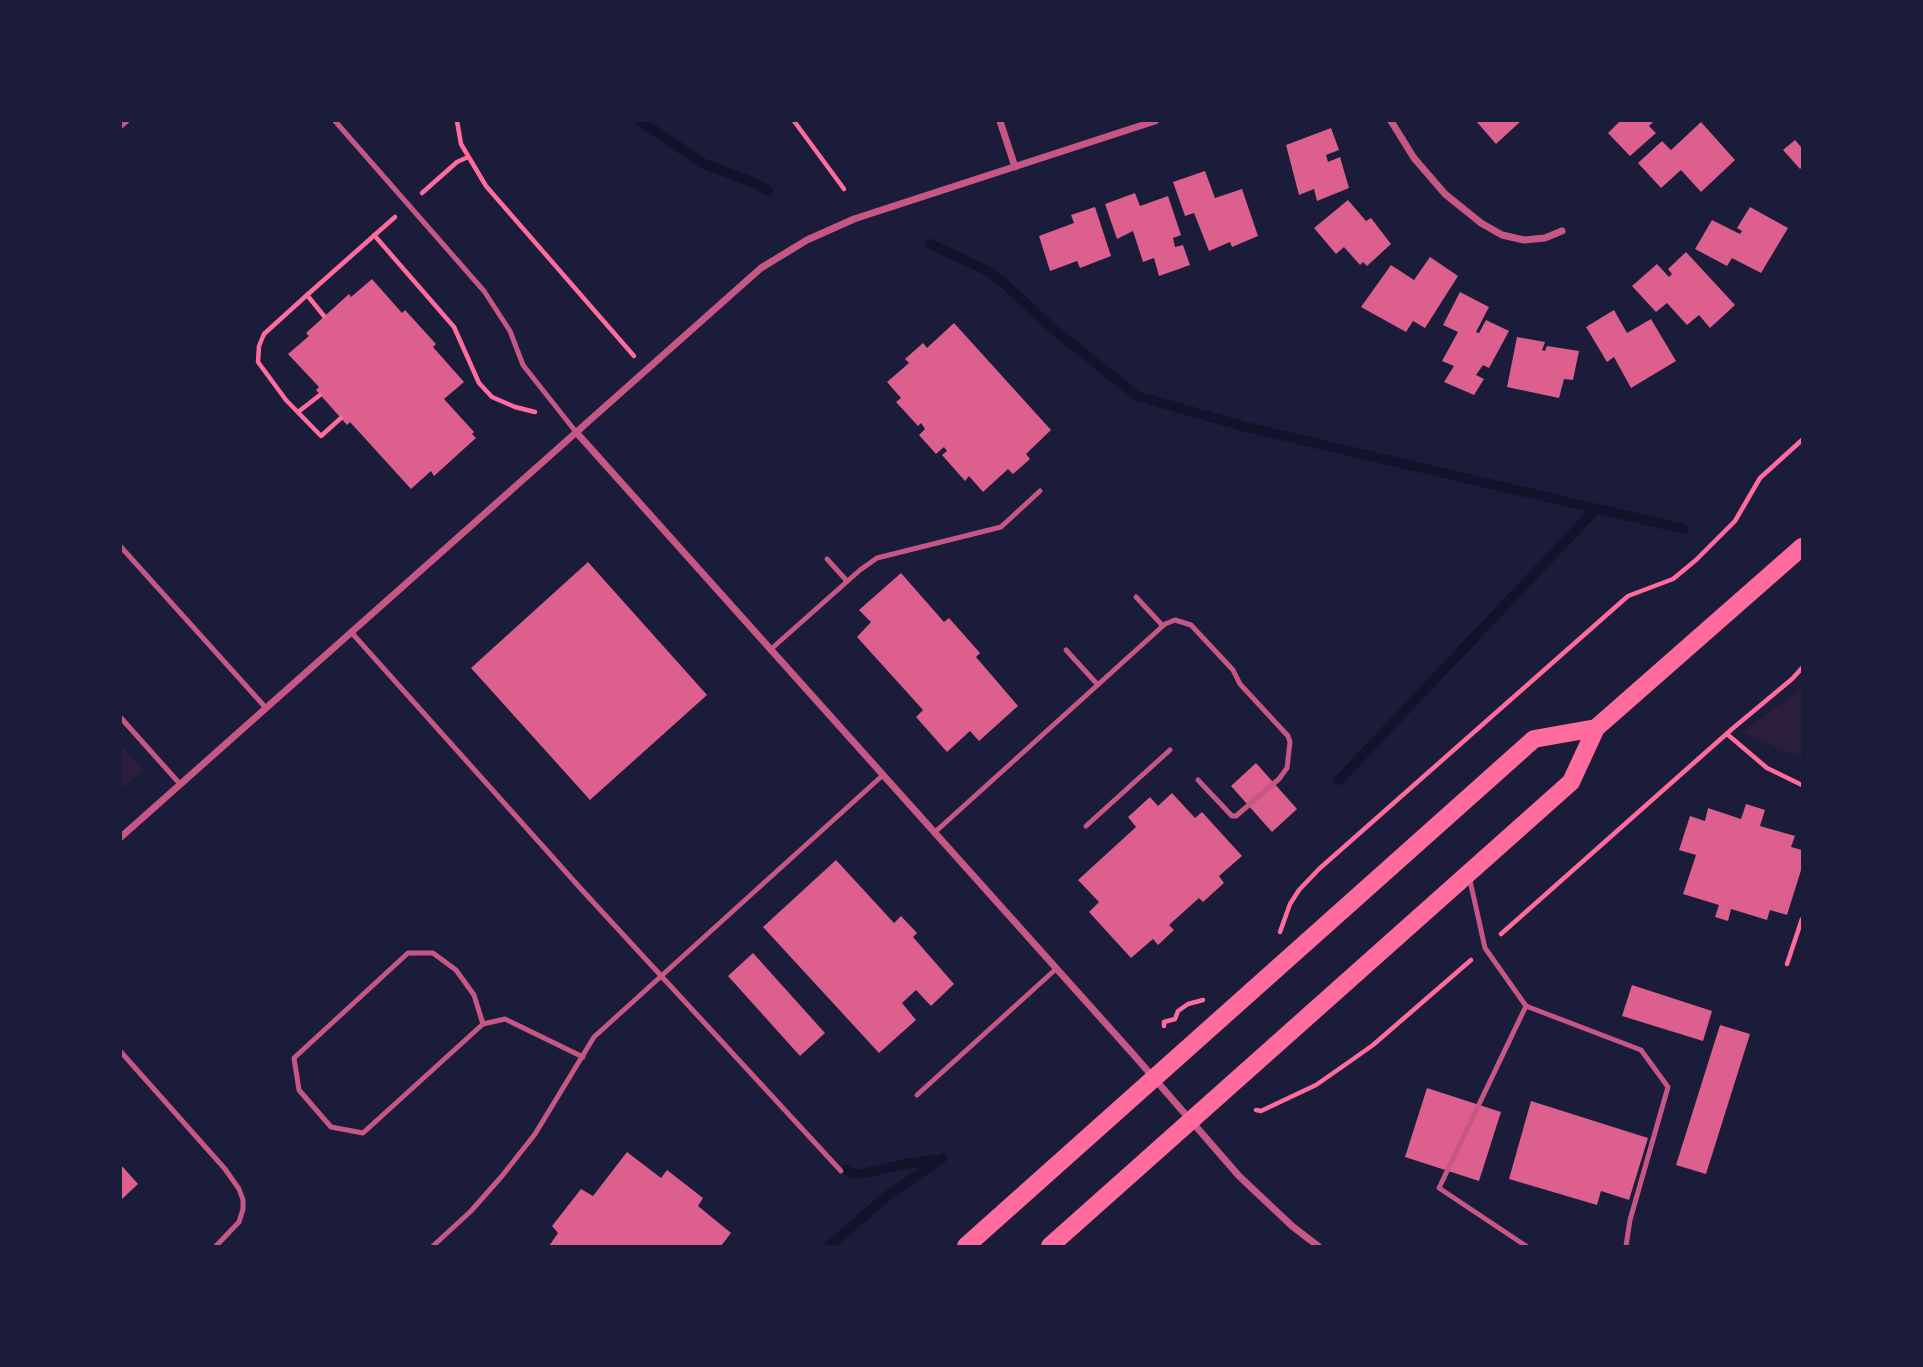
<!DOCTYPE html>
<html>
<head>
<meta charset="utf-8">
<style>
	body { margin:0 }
	#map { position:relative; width:1923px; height:1367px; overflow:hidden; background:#1b1b3a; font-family:Roboto,sans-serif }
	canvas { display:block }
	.frame { position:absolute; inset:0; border:122px solid #1b1b3a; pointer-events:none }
</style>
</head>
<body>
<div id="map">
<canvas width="1923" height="1367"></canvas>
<div class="frame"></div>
</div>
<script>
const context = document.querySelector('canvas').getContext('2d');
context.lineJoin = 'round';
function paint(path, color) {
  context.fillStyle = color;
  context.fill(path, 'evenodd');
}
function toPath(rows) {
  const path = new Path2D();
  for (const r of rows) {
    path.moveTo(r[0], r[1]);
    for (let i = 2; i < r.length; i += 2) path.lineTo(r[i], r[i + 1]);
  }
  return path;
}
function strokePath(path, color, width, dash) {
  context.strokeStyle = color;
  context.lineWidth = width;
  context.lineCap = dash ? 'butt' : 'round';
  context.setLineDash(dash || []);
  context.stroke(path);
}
const green = toPath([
	[1802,688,1802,759,1742,732],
	[121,745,144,771,124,787,121,784]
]);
const stream = toPath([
	[640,121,704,164,755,183,768,191],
	[930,244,986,270,1005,284,1052,328,1137,396,1246,427,1684,529],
	[1339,780,1596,509],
	[847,1170,852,1174,861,1174,904,1164,935,1160],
	[829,1246,886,1197,942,1158]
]);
const building = toPath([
	[1476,121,1521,121,1496,144],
	[1620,121,1654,121,1649,126,1656,133,1630,156,1608,133],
	[1701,122,1735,160,1701,192,1681,170,1661,188,1638,163,1662,141,1671,150],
	[1331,128,1339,150,1326,155,1328,162,1340,157,1349,188,1317,201,1314,189,1299,195,1286,145],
	[1795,140,1802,148,1802,167,1800,169,1783,150],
	[1205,171,1215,198,1242,189,1258,236,1232,247,1230,242,1209,251,1194,213,1185,216,1173,182],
	[1135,193,1140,206,1168,196,1181,235,1173,238,1175,247,1183,245,1190,265,1159,276,1154,258,1143,262,1133,231,1117,239,1105,204],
	[1348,200,1366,221,1371,218,1391,244,1367,266,1363,262,1360,265,1344,247,1336,254,1314,228],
	[1095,207,1111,256,1080,268,1077,261,1050,271,1039,236,1074,223,1071,215],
	[1750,207,1788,228,1761,273,1732,258,1727,266,1695,249,1712,220,1740,234,1742,231,1737,228],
	[1686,252,1735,305,1710,328,1699,315,1687,325,1667,303,1656,312,1632,286,1657,264,1669,277,1672,274,1668,269],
	[1430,257,1458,276,1425,328,1413,321,1406,332,1361,307,1391,265,1414,280],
	[372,279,402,313,405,310,436,344,433,347,464,382,444,399,474,432,472,434,476,438,434,476,431,471,411,489,350,422,347,425,316,390,319,387,288,354,309,336,306,333,349,294,351,297],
	[1460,292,1489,307,1476,332,1479,333,1486,320,1509,331,1489,368,1483,365,1476,375,1484,379,1474,395,1444,382,1454,366,1442,361,1458,332,1443,325],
	[1614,310,1627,333,1651,319,1676,361,1631,388,1614,357,1607,362,1586,327],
	[954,323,1051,430,1026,454,1030,459,1013,474,1008,469,983,492,969,476,965,481,942,455,947,451,944,447,936,454,919,435,925,429,921,423,918,426,896,402,901,398,887,382,909,363,905,359,923,343,927,348],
	[1517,337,1545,342,1542,350,1545,351,1547,346,1579,351,1573,380,1564,379,1559,398,1507,387],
	[588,562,707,695,590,800,471,668],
	[901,573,944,622,949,618,980,653,976,657,1018,706,979,741,970,731,947,752,916,717,923,710,857,637,871,622,859,610],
	[1256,763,1297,809,1272,832,1231,786],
	[1172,793,1195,818,1202,812,1242,856,1219,876,1224,883,1203,902,1199,898,1169,925,1174,930,1158,945,1153,939,1131,958,1089,912,1099,902,1078,880,1136,827,1128,817,1150,797,1158,806],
	[1746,804,1765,810,1760,826,1795,836,1791,847,1802,850,1802,867,1787,915,1770,910,1767,920,1731,909,1728,921,1715,917,1719,905,1683,894,1696,855,1679,850,1690,816,1705,821,1708,808,1741,819],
	[836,860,894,923,901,916,917,933,913,937,954,984,931,1006,916,990,902,1003,916,1020,879,1053,763,927],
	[753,953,825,1033,800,1056,728,976],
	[1632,985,1712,1011,1703,1041,1622,1016],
	[1720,1025,1750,1034,1706,1174,1676,1165],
	[1427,1088,1501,1112,1479,1181,1405,1157],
	[1531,1101,1648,1138,1629,1200,1601,1191,1597,1205,1509,1179],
	[627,1152,661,1178,667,1170,703,1198,698,1206,731,1233,721,1246,549,1246,558,1233,552,1226,581,1189,593,1196],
	[121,1165,138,1184,121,1200]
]);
const path = toPath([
	[457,121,461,144,486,186,634,356],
	[794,121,844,189],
	[422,193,457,162,468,157],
	[374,235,454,327,479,383,492,397,515,407,535,412],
	[307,295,264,334,259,346,258,362,286,400,321,436,341,418],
	[324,316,307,295,395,217],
	[298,412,320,395],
	[1727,734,1767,768,1802,785],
	[1280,932,1290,904,1299,890,1319,869,1628,596,1673,579,1696,560,1735,521,1760,478,1802,440],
	[1501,934,1732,729,1792,679,1802,668],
	[1787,964,1802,919],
	[1164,1026,1164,1022,1175,1019,1178,1011,1188,1004,1203,1000],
	[1256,1110,1261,1111,1316,1085,1349,1062,1373,1045,1471,960]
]);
const service = toPath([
	[335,121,484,291,510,331,523,365,576,432],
	[121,126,127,121],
	[121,547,266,708],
	[827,559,847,581],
	[1136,597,1163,626],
	[351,632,582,890,841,1171],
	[770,650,860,570,877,558,1001,527,1040,491],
	[1066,650,1098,685],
	[121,718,180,784],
	[1086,826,1170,750],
	[934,833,1165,624,1175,620,1191,625,1233,670,1240,684,1288,736,1290,742,1287,768,1279,779,1236,816,1232,816,1198,780],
	[1469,876,1485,948,1526,1006,1641,1050,1668,1087,1630,1220,1626,1246],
	[1526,1006,1439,1188,1526,1246],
	[483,1024,474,995,456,970,433,953,408,953,294,1058,299,1090,331,1127,363,1133,483,1024,505,1019,583,1057],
	[121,1052,225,1169,239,1189,243,1200,243,1209,239,1222,216,1246],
	[917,1095,1057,968],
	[433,1246,471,1211,502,1176,535,1134,594,1037,883,775]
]);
const minor = toPath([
	[1000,121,1015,167],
	[1391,121,1414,158,1445,194,1481,223,1502,235,1524,240,1545,238,1562,231],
	[576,432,1133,1054,1239,1176,1292,1226,1318,1246],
	[121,837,761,268,807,240,854,219,1155,121]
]);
const primary = toPath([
	[966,1246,1534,739,1596,728],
	[1050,1246,1571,782,1596,728,1802,547]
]);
paint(green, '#2a1e3b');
strokePath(stream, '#12122b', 10);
paint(building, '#dd5f8e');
strokePath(path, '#ff6b9d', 4.5);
strokePath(service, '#c65784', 5);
strokePath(minor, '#c65784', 7);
strokePath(primary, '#ff6b9d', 18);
</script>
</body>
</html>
